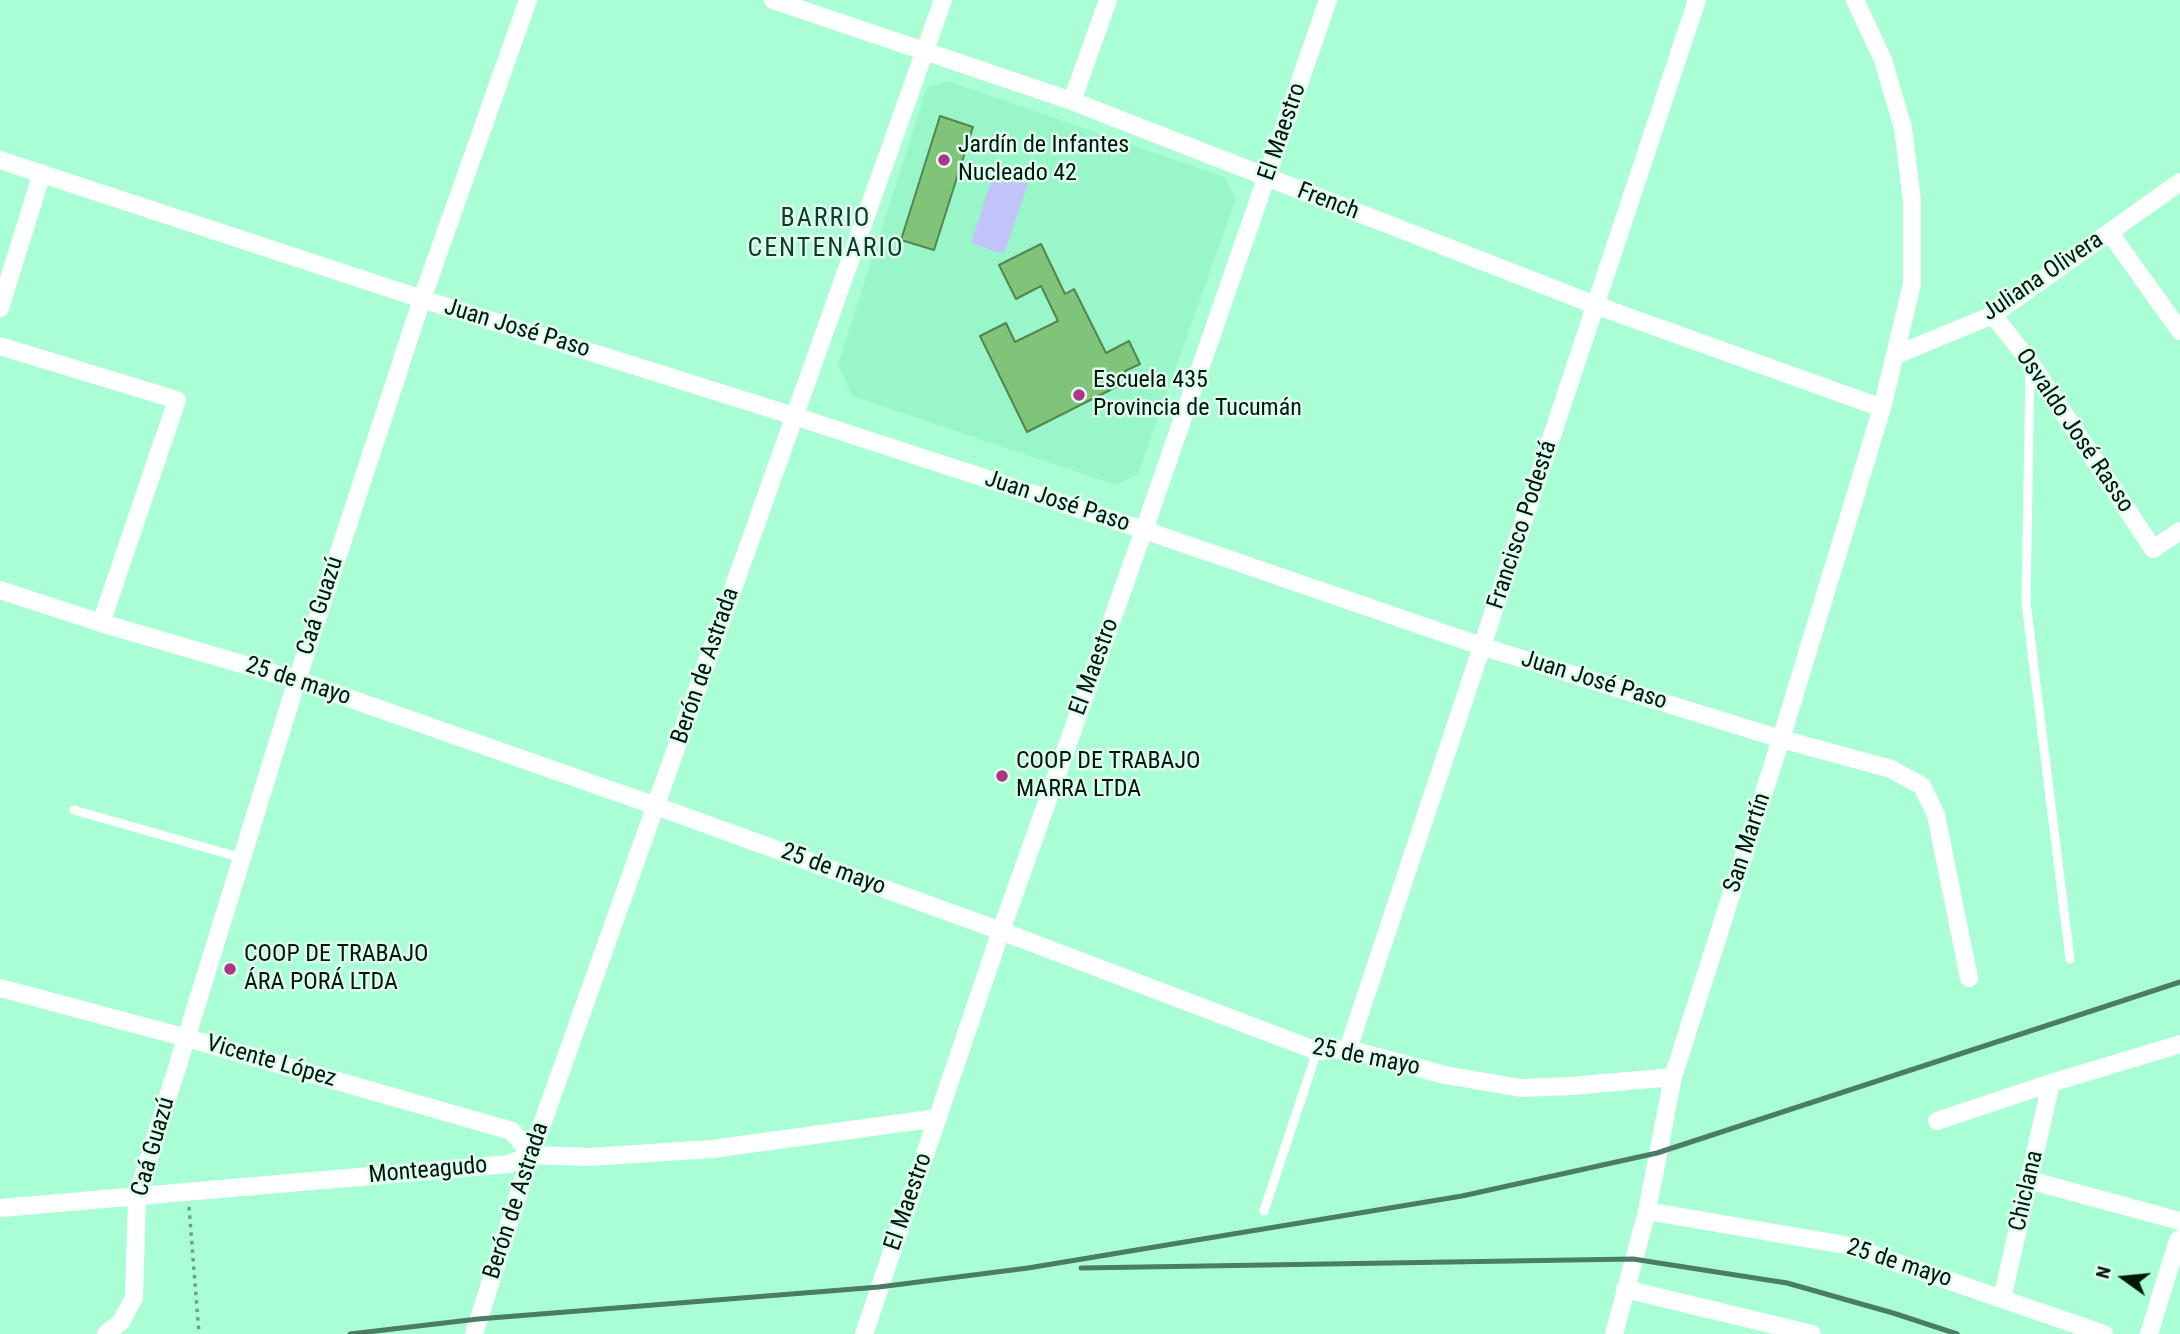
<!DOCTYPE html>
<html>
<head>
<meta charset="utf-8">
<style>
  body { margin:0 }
  #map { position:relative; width:2180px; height:1334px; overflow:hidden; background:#aafed5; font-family:"Roboto Condensed",sans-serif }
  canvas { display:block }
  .north { position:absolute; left:2089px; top:1243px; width:70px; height:70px; -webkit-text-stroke:5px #dffeee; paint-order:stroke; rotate:285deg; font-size:19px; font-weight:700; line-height:28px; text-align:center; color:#00170c }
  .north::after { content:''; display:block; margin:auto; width:24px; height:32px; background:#00170c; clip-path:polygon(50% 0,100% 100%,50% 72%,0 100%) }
</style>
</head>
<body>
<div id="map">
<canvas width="2180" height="1334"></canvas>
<div class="north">N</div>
</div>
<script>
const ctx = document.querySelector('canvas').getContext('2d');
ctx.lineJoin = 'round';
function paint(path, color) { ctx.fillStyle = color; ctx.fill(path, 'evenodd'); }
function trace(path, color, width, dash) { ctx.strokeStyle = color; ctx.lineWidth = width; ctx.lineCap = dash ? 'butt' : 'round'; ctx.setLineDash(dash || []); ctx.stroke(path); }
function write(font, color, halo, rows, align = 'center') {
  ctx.font = font + ' "Roboto Condensed",sans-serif'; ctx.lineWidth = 5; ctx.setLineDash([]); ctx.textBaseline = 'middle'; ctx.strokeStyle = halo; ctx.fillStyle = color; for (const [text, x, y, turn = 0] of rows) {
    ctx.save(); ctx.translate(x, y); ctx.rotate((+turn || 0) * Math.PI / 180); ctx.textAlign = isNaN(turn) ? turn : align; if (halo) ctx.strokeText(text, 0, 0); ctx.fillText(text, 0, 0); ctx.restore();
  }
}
paint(new Path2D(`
  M 948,81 L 1224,177 L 1236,198 L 1138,474 L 1116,485 L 852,396 L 838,364 L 927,88 Z`), '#98f6c9');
paint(new Path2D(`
  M 994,172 L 1028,183 L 1004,254 L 971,243 Z`), '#c1c3f9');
const building = new Path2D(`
  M 940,116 L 973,127 L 934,250 L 901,240 Z
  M 1041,244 L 1065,294 L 1074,289 L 1106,353 L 1129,341 L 1140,364 L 1125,371 L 1130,380 L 1027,432 L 980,336 L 1006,323 L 1015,342 L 1058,321 L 1041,286 L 1016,299 L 999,265 Z`);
paint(building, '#80c47a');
trace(building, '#53864f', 2);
trace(new Path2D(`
  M 189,1207 L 199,1334`), '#68a487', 3.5, [3.5, 5]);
trace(new Path2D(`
  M 2030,369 L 2026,603 L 2070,959
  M 74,810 L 242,858
  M 1264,1211 L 1317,1051`), '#fff', 9);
trace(new Path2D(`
  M 773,0 L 1072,101 L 1595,305 L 1882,408
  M 1072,101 L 1108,0
  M 0,160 L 422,299 L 794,416 L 1144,530 L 1484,647 L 1781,739 L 1891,769 L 1922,786 L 1936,815 L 1969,978
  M 2110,233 L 2180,331
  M 0,308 L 42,173
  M 1993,315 L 2030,362 L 2153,549 L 2180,531
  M 0,346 L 177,400 L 101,623
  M 1896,355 L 1993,315 L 2180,182
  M 0,590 L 101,623 L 297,680 L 656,806 L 1001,931 L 1317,1051 L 1348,1049 L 1445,1075 L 1521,1088 L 1571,1086 L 1673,1077
  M 0,988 L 187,1038 L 512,1131 L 531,1155
  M 1348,1049 L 1697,0
  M 1937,1121 L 2051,1083 L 2180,1044
  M 2029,1180 L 2180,1221
  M 0,1208 L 509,1164 L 531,1155 L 589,1157 L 712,1149 L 938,1118
  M 1647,1211 L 1845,1245 L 2104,1334
  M 1625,1289 L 1812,1334
  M 2002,1299 L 2051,1083
  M 106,1334 L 121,1322 L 134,1298 L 137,1197 L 297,680 L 422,299 L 528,0
  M 474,1334 L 531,1155 L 943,0
  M 864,1334 L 1001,931 L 1144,530 L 1328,0
  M 1614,1334 L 1647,1211 L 1673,1077 L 1781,739 L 1882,408 L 1912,284 L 1912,201 L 1903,128 L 1883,60 L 1855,0
  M 2149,1334 L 2178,1240 L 2180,1239`), '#fff', 18);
trace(new Path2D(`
  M 1081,1268 L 1633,1259 L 1787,1283 L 1893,1313 L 1957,1334
  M 350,1334 L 478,1319 L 879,1287 L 1028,1268 L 1462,1196 L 1657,1153 L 2180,982`), '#4b7c64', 5);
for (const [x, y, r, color] of [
  [944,160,7,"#af3589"],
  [1079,395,7,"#af3589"],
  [1002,776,7,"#af3589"],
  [230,969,7,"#af3589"]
]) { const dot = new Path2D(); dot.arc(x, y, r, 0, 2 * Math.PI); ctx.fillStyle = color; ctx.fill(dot); trace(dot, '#dffeee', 2.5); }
write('24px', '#00170c', '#dffeee', [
  ["El Maestro",1283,132,-71],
  ["French",1328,202,21],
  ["Juliana Olivera",2043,277,-34],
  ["Juan José Paso",517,329,17],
  ["Osvaldo José Rasso",2074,431,56],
  ["Juan José Paso",1057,502,18],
  ["Francisco Podestá",1523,525,-72],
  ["Caá Guazú",321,606,-72],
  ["Berón de Astrada",706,666,-71],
  ["El Maestro",1095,667,-70],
  ["Juan José Paso",1594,681,17],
  ["25 de mayo",298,682,18],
  ["San Martín",1748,843,-72],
  ["25 de mayo",833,870,20],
  ["25 de mayo",1366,1058,11],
  ["Vicente López",271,1062,16],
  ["Caá Guazú",154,1147,-74],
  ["Monteagudo",428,1171,-5],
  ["Chiclana",2027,1191,-77],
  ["Berón de Astrada",517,1201,-72],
  ["El Maestro",909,1202,-71],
  ["25 de mayo",1899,1264,18]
]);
write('24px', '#00170c', '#dffeee', [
  ["Jardín de Infantes",958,146],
  ["Nucleado 42",958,174],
  ["Escuela 435",1093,381],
  ["Provincia de Tucumán",1093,409],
  ["COOP DE TRABAJO",1016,762],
  ["MARRA LTDA",1016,790],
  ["COOP DE TRABAJO",244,955],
  ["ÁRA PORÁ LTDA",244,983]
], 'left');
ctx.letterSpacing = '2px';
write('26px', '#0e3c29', '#dffeee', [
  ["BARRIO",826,219],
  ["CENTENARIO",826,249]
]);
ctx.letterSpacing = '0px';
</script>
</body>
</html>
